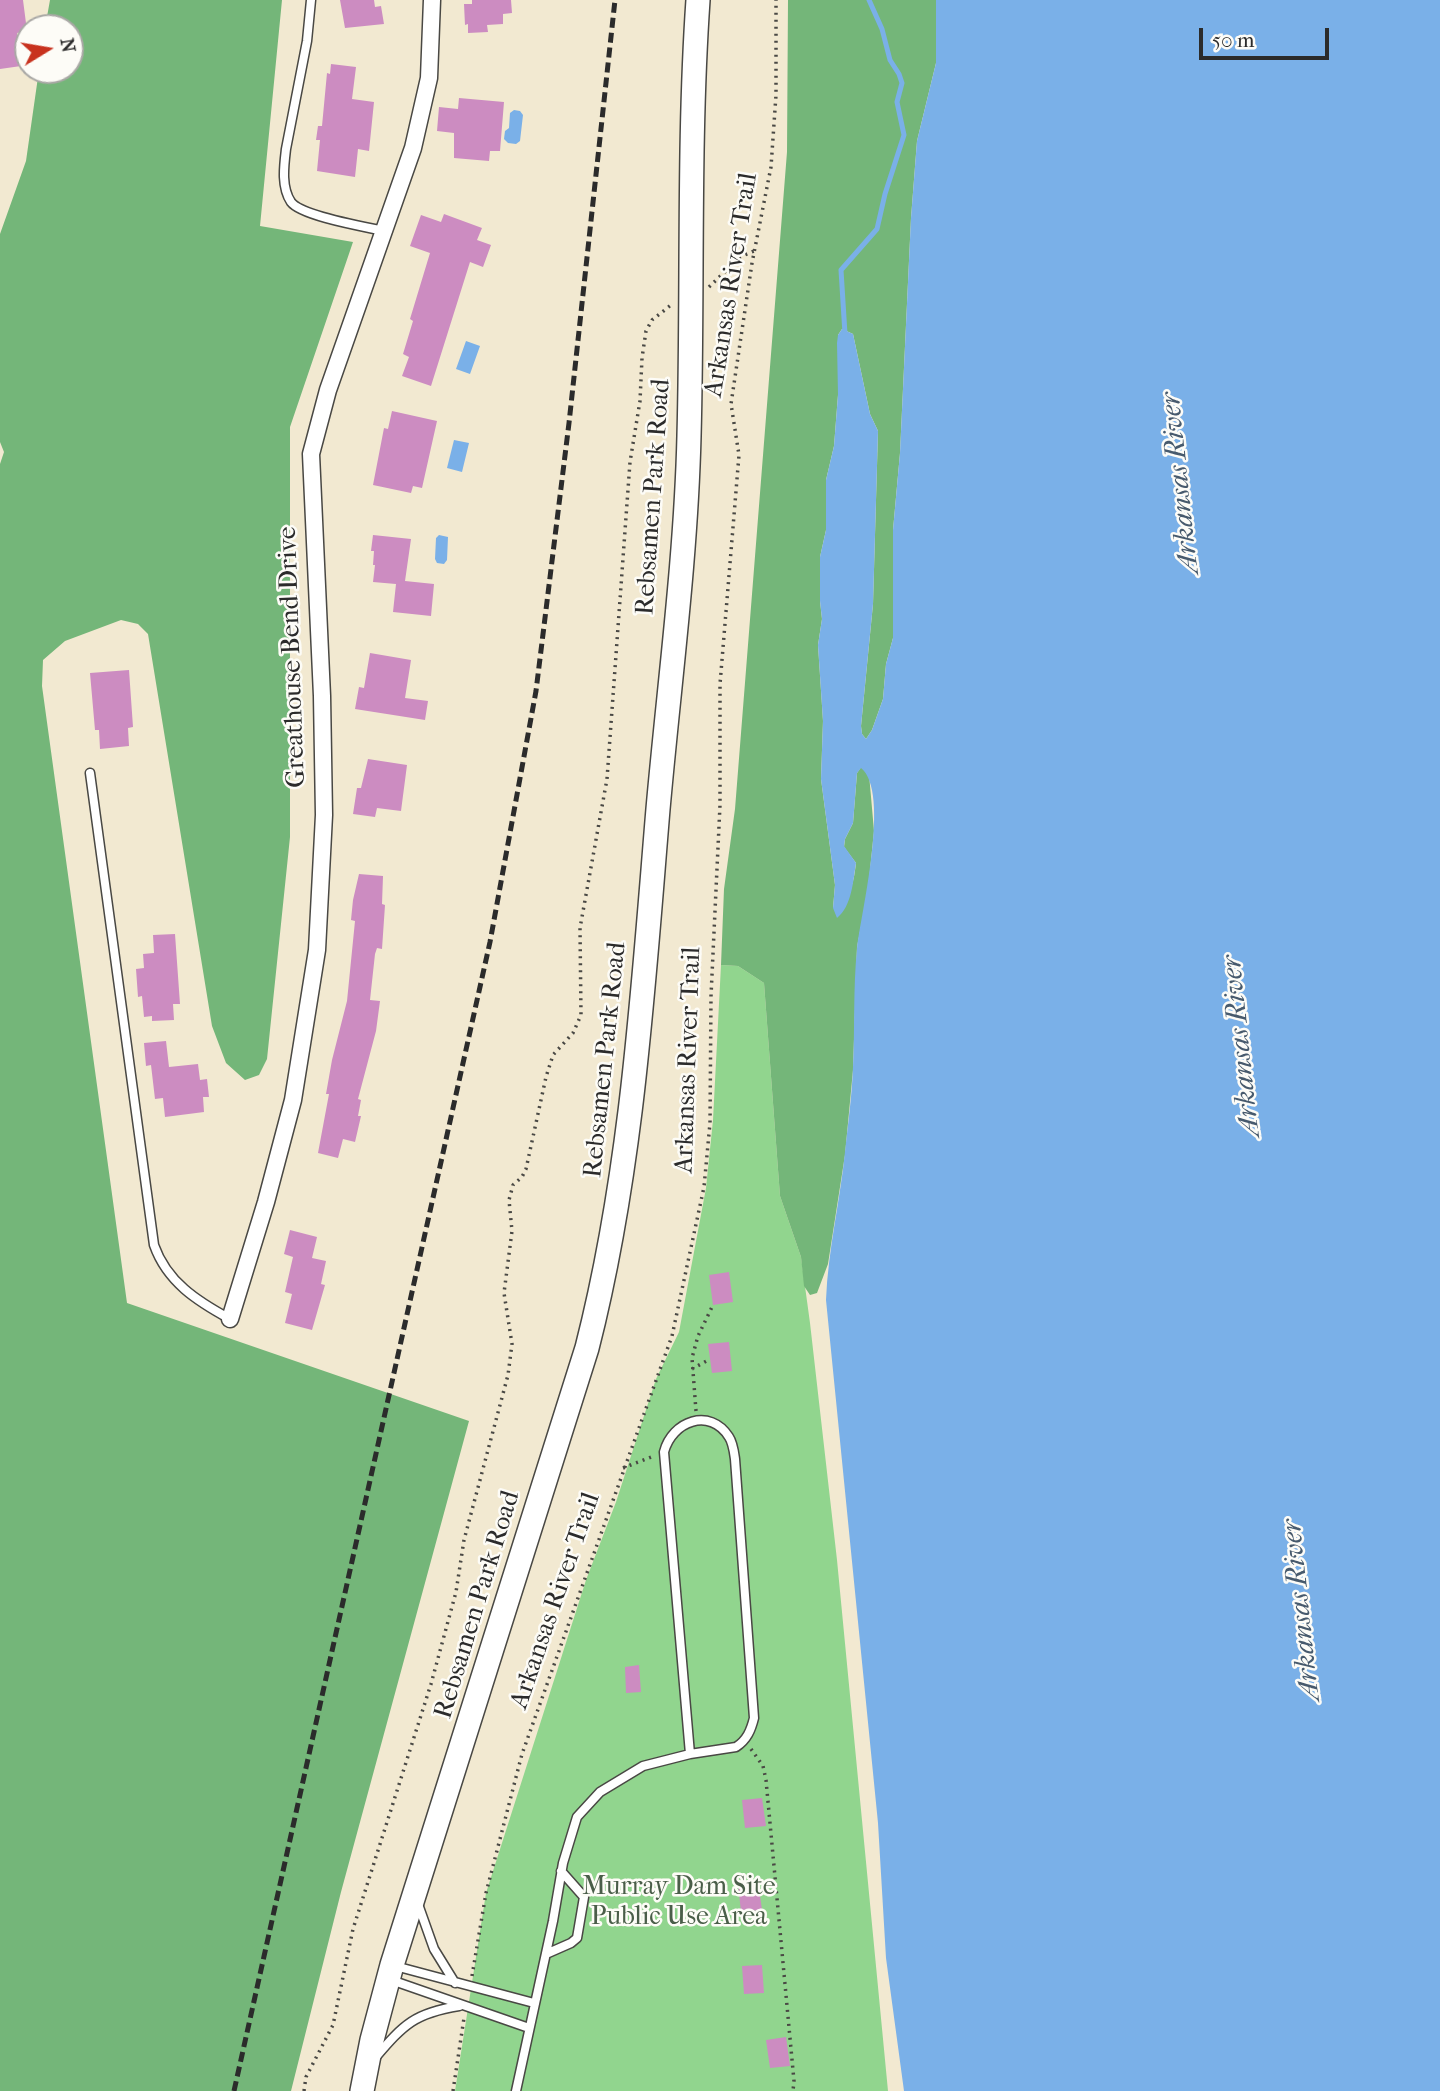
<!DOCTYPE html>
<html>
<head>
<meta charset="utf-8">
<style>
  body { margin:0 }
  #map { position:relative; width:1440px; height:2091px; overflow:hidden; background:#f2e9d1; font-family:"IM FELL French Canon",serif }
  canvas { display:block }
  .north { position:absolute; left:14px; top:14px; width:70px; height:70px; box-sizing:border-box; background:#fdfcf7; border:2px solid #a9a8a5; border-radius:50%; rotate:79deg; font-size:19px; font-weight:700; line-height:28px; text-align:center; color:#2b2b2b }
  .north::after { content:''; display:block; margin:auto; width:24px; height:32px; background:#c8321e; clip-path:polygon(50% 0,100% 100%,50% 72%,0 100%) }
  .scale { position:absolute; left:1199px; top:28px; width:130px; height:32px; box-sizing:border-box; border:4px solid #2b2b2b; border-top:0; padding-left:9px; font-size:21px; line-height:24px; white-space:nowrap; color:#2b2b2b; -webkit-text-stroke:5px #fdfcf7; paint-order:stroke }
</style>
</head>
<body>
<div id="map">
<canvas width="1440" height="2091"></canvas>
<div class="north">N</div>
<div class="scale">50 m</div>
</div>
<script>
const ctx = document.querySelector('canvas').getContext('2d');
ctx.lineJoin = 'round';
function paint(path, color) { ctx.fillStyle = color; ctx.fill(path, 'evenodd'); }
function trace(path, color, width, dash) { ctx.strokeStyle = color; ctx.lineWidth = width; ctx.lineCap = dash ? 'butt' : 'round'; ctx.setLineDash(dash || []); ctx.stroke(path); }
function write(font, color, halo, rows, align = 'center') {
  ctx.font = font + ' "IM FELL French Canon",serif'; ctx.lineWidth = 5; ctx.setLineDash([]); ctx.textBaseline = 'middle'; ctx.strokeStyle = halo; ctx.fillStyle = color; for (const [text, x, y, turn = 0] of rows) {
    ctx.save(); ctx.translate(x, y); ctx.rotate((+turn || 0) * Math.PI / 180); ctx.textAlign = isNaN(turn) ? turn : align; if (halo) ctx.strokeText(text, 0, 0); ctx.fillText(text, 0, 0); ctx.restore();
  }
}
paint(new Path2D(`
  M 721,965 L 738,966 L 764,983 L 780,1196 L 801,1257 L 810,1323 L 837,1560 L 888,2091 L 455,2091 L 486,1893 L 586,1580 L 616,1502 L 656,1379 L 679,1332 L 706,1188 L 713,1120 Z`), '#91d58e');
paint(new Path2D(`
  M 50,0 L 282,0 L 260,226 L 353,242 L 290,427 L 290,837 L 267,1059 L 259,1075 L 245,1080 L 226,1063 L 212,1026 L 148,634 L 138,624 L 121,620 L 65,641 L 43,660 L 42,686 L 127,1303 L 469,1421 L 341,1892 L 291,2091 L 0,2091 L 0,464 L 4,452 L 0,442 L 0,234 L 26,161 L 39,70 L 70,70 L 70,28 L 45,28 Z
  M 788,0 L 936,0 L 936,63 L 917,141 L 911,218 L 900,453 L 893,530 L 893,638 L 886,664 L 883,699 L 872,730 L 866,739 L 862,734 L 861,726 L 873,604 L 878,431 L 870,414 L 853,334 L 842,329 L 838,335 L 838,395 L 834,446 L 826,480 L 826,530 L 820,557 L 820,601 L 822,619 L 818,645 L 823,721 L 821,779 L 835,885 L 833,908 C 852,893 853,886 856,863 L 844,847 L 845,839 L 853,823 L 857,773 L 861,767 L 869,774 L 874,831 L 868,890 L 857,947 L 853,1070 L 845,1155 L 828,1264 L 817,1293 L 810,1295 L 804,1286 L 801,1257 L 780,1196 L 764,983 L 738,966 L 721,965 L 724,889 L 735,809 L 787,152 Z`), '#74b679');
paint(new Path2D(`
  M 936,0 L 1440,0 L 1440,2091 L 904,2091 L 886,1958 L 878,1823 L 826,1300 C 828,1250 840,1201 845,1152 C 848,1124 852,1095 853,1067 C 855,1028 853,988 857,949 C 861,913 891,792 861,768 L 857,773 L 853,823 L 845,839 L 844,846 L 856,863 C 853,881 852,906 837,918 L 833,908 L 835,885 L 821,779 L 823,721 L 818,645 L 822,619 L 820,601 L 820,557 L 826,530 L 826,480 L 834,446 L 838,395 L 837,343 L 838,335 L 842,329 L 853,334 L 870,414 L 878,431 L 873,604 L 861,726 L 862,734 L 866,739 L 872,730 L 883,699 L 886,664 L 893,638 L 893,530 L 900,453 L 911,218 L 917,141 L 936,63 Z
  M 514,110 L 520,111 L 523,115 L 520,141 L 516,144 L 508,143 L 504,139 L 505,131 L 509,128 L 510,113 Z
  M 466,341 L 480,346 L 470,374 L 456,369 Z
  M 454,440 L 469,443 L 462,472 L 447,468 Z
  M 439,535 L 448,537 L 447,560 L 444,564 L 437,563 L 435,559 L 436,538 Z`), '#7ab0e8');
trace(new Path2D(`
  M 845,334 L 841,270 L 877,229 L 885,194 L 904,135 L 897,102 L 902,83 L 899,74 L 890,60 L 882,29 L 869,0`), '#7ab0e8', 5);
paint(new Path2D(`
  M 0,0 L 23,0 L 27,31 L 17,33 L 21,66 L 0,69 Z
  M 340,0 L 374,0 L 375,7 L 381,6 L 384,24 L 345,28 Z
  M 472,0 L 511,0 L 512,13 L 503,14 L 503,24 L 487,25 L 488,32 L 468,33 L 468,24 L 465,25 L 464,4 L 472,4 Z
  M 331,64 L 356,67 L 352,99 L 374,102 L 369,151 L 358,149 L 355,177 L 317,171 L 320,140 L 316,140 L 318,126 L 322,126 L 327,73 L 330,74 Z
  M 459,98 L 504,102 L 500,151 L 490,151 L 489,161 L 454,158 L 454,133 L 437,131 L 439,107 L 458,109 Z
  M 444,214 L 482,228 L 477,240 L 491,245 L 483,267 L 470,262 L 431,386 L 402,376 L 409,357 L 403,354 L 413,321 L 410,319 L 430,253 L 410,246 L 421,215 L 441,222 Z
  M 392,411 L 437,421 L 422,488 L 413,486 L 411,493 L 373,485 L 384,428 L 388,429 Z
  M 373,535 L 411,539 L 405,581 L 434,584 L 431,616 L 393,612 L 396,584 L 373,582 L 375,565 L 373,565 L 374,551 L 371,551 Z
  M 370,653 L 411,660 L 405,698 L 428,701 L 425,720 L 355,709 L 359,687 L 364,688 Z
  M 129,670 L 133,727 L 128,728 L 129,746 L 100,749 L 99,730 L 95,730 L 90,673 Z
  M 368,759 L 407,765 L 401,811 L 377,808 L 375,817 L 353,814 L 357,788 L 361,788 Z
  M 359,874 L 383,876 L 382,904 L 385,905 L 382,949 L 377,948 L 375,954 L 370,1000 L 380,1001 L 376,1031 L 358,1099 L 361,1100 L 358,1116 L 361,1116 L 355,1142 L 343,1139 L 338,1158 L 318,1153 L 329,1094 L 326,1094 L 332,1060 L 347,1001 L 355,921 L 351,920 L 353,900 Z
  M 175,934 L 180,1004 L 173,1004 L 174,1020 L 152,1021 L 152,1016 L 144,1017 L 142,996 L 138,997 L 136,969 L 144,968 L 143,954 L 154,953 L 153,935 Z
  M 166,1041 L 169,1067 L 198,1064 L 200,1080 L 207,1079 L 209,1097 L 203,1097 L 204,1112 L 165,1117 L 163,1098 L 155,1099 L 151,1065 L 146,1066 L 144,1043 Z
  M 290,1230 L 317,1237 L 312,1258 L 326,1261 L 321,1284 L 325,1285 L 312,1330 L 285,1323 L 292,1294 L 285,1292 L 293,1257 L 284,1254 Z
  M 729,1272 L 733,1302 L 713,1305 L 709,1275 Z
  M 729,1342 L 732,1371 L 712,1373 L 708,1344 Z
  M 639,1665 L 641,1692 L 626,1693 L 625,1667 Z
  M 762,1798 L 766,1826 L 745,1828 L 742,1800 Z
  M 758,1881 L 762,1910 L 741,1912 L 738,1884 Z
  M 762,1965 L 764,1993 L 744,1994 L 742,1966 Z
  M 786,2037 L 790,2066 L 770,2068 L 766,2040 Z`), '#cc8cc1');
const lane = new Path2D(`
  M 311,0 L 307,41 L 286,149 C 284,166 281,187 291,202 C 301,216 366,227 384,231
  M 90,773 L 154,1245 C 167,1282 197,1301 230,1319
  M 418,1904 L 434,1949 L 455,1983
  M 546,1954 L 571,1943 L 577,1938 L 584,1897 L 561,1871
  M 395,1966 L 534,2003
  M 391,1980 L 529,2028
  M 375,2058 C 404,2024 415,2013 459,2006
  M 516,2091 L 553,1921 L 563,1863 L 577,1817 L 600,1792 L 643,1766 L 690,1754 L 736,1747 C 747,1740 751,1730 754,1718 L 735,1459 C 734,1452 733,1443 729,1437 C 710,1407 672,1421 664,1452 L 690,1754`);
const street = new Path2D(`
  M 230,1319 L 266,1202 L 293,1100 L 317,950 L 324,815 L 322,696 L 311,454 L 328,390 L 413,148 L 429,78 L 432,0`);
const secondary = new Path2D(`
  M 362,2091 L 372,2040 L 392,1965 L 587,1348 C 632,1172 643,989 658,809 C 669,685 686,560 689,436 C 693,291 688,145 698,0`);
trace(lane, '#494844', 11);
trace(street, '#494844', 19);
trace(secondary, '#494844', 26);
trace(new Path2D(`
  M 709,287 L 740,257 L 754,251
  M 692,1369 L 710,1359
  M 696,1411 L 692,1358 L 698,1336 L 713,1305
  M 623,1468 L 654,1456
  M 751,1749 L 763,1766 L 766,1780 L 794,2081 L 793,2091
  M 472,1976 L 486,1893 L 522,1754 L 672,1336 L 704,1187 L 710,1123 L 711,996 L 720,805 L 720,684 L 739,455 L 731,404 L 752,263 L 771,167 L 776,95 L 776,0
  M 304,2091 L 306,2077 L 333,2025 L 353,1929 L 431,1684 L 456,1592 L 464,1540 L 508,1375 L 512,1344 L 504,1293 L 512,1231 L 509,1200 L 513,1185 L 522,1177 L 526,1169 L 546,1077 L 553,1055 L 573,1033 L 581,1015 L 580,928 L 607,779 L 630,462 L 640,401 L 642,358 L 646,331 L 652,320 L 671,305
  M 453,2091 L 464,2018`), '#494844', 3.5, [2, 5]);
trace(lane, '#fff', 8);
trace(street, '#fff', 16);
trace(secondary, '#fff', 23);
trace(new Path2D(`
  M 234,2091 L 490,942 L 536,691 L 569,423 L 615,0`), '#2b2b2b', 5, [10, 5]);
write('26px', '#2b2b2b', '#fdfcf7', [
  ["Arkansas River Trail",732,285,-81],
  ["Rebsamen Park Road",654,497,-86],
  ["Greathouse Bend Drive",293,657,-92],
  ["Rebsamen Park Road",606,1060,-84],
  ["Arkansas River Trail",689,1060,-88],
  ["Arkansas River Trail",556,1601,-71],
  ["Rebsamen Park Road",478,1605,-73]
]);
write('26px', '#4a5e49', '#fdfcf7', [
  ["Murray Dam Site",679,1888],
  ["Public Use Area",679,1918]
]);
write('italic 28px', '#475a6d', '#fdfcf7', [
  ["Arkansas River",1181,483,-96],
  ["Arkansas River",1242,1046,-96],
  ["Arkansas River",1302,1610,-96]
]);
</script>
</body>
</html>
